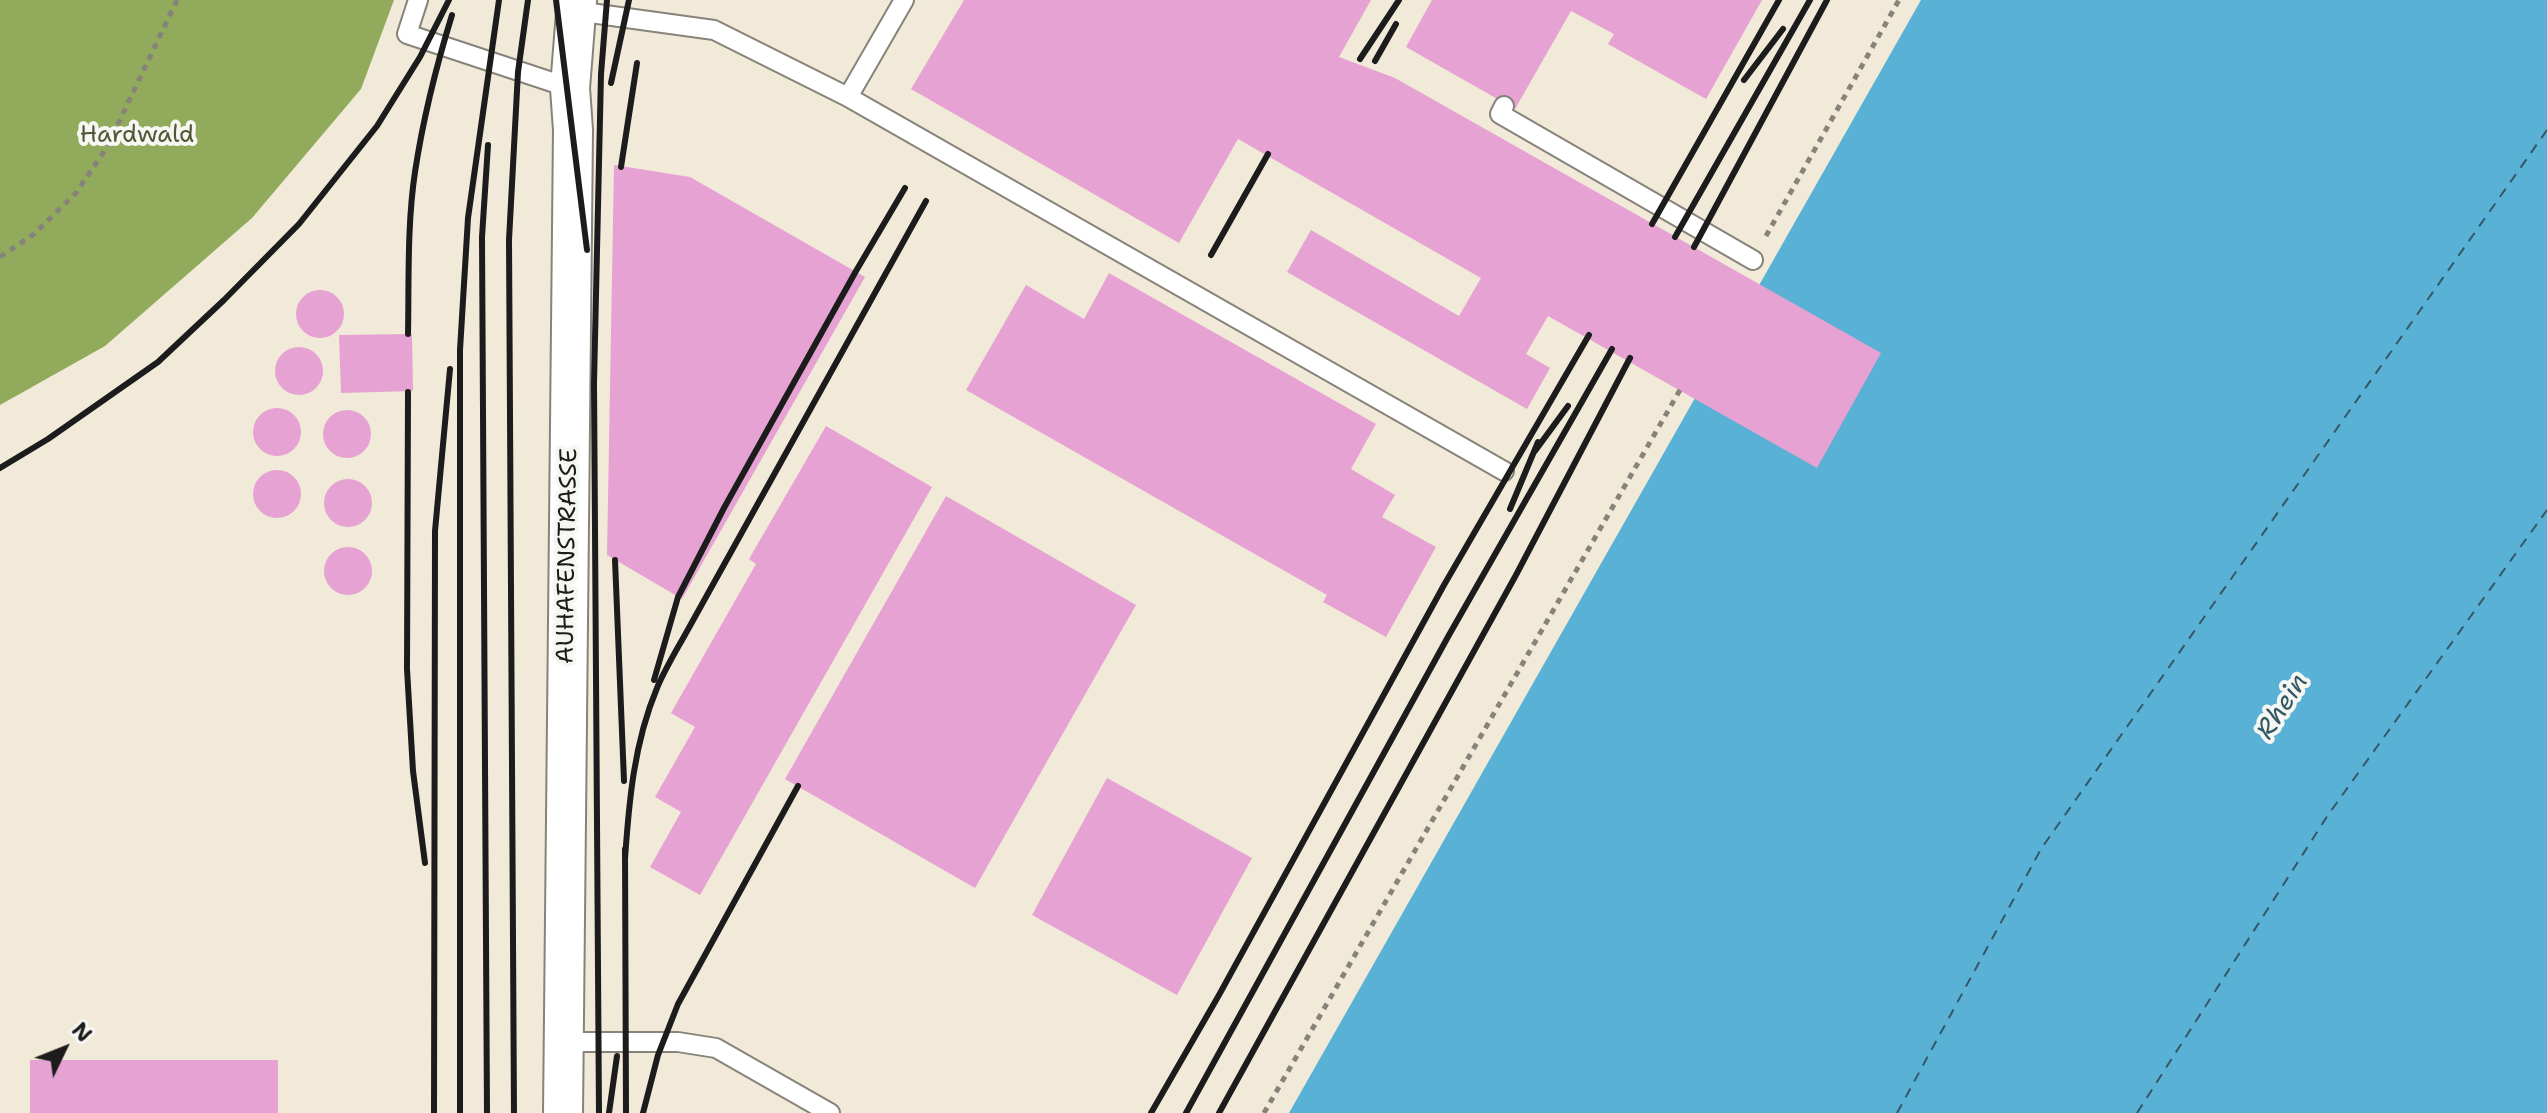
<!DOCTYPE html>
<html>
<head>
<meta charset="utf-8">
<style>
  body { margin:0 }
  #map { position:relative; width:2547px; height:1113px; overflow:hidden; background:#f2ead8; font-family:"Shantell Sans",sans-serif }
  canvas { display:block }
  .north { position:absolute; left:24px; top:1009px; width:80px; height:80px; -webkit-text-stroke:6px #f6f6f2; paint-order:stroke; rotate:47deg; font-size:22px; font-weight:700; line-height:32px; text-align:center; color:#1c1c1c }
  .north::after { content:''; display:block; margin:auto; width:28px; height:36px; background:#1c1c1c; clip-path:polygon(50% 0,100% 100%,50% 72%,0 100%) }
</style>
</head>
<body>
<div id="map">
<canvas width="2547" height="1113"></canvas>
<div class="north">N</div>
</div>
<script>
const ctx = document.querySelector('canvas').getContext('2d');
ctx.lineJoin = 'round';
function paint(path, color) { ctx.fillStyle = color; ctx.fill(path, 'evenodd'); }
function trace(path, color, width, dash) { ctx.strokeStyle = color; ctx.lineWidth = width; ctx.lineCap = dash ? 'butt' : 'round'; ctx.setLineDash(dash || []); ctx.stroke(path); }
function write(font, color, halo, rows, align = 'center') {
  ctx.font = font + ' "Shantell Sans",sans-serif'; ctx.lineWidth = 8; ctx.setLineDash([]); ctx.textBaseline = 'middle'; ctx.strokeStyle = halo; ctx.fillStyle = color; for (const [text, x, y, turn = 0] of rows) {
    ctx.save(); ctx.translate(x, y); ctx.rotate((+turn || 0) * Math.PI / 180); ctx.textAlign = isNaN(turn) ? turn : align; if (halo) ctx.strokeText(text, 0, 0); ctx.fillText(text, 0, 0); ctx.restore();
  }
}
paint(new Path2D(`
  M 0,0 L 394,0 L 361,89 L 252,218 L 105,346 L 0,405 Z`), '#91aa5c');
paint(new Path2D(`
  M 1921,0 L 2547,0 L 2547,1113 L 1289,1113 Z`), '#59b1d6');
trace(new Path2D(`
  M 1897,1113 L 2041,849 L 2547,130
  M 2137,1113 L 2328,815 L 2547,510`), '#345866', 2, [10, 8]);
paint(new Path2D(`
  M 964,0 L 1371,0 L 1339,57 L 1395,78 L 1881,353 L 1817,468 L 1548,316 L 1526,354 L 1550,368 L 1527,409 L 1287,272 L 1311,230 L 1459,316 L 1481,278 L 1238,139 L 1179,243 L 911,89 Z
  M 1432,0 L 1762,0 L 1706,99 L 1608,44 L 1614,34 L 1571,11 L 1515,109 L 1406,47 Z
  M 614,165 L 690,177 L 865,277 L 682,599 L 607,555 Z
  M 1109,273 L 1376,424 L 1351,469 L 1395,495 L 1382,517 L 1436,547 L 1386,637 L 1323,602 L 1327,595 L 966,390 L 1026,285 L 1084,319 Z
  M296 314a24 24 0 1 1 48 0a24 24 0 1 1-48 0Z
  M 412,334 L 413,391 L 341,393 L 339,335 Z
  M275 371a24 24 0 1 1 48 0a24 24 0 1 1-48 0Z
  M253 432a24 24 0 1 1 48 0a24 24 0 1 1-48 0Z
  M323 434a24 24 0 1 1 48 0a24 24 0 1 1-48 0Z
  M 826,426 L 932,487 L 700,895 L 650,867 L 681,812 L 655,797 L 695,727 L 671,713 L 756,564 L 749,559 Z
  M253 494a24 24 0 1 1 48 0a24 24 0 1 1-48 0Z
  M324 503a24 24 0 1 1 48 0a24 24 0 1 1-48 0Z
  M 946,496 L 1136,605 L 975,888 L 785,779 Z
  M324 571a24 24 0 1 1 48 0a24 24 0 1 1-48 0Z
  M 1107,778 L 1252,858 L 1177,995 L 1032,915 Z
  M 30,1060 L 278,1060 L 278,1113 L 30,1113 Z`), '#e5a2d2');
const lane = new Path2D(`
  M 418,0 L 407,34 L 570,88
  M 904,0 L 848,97 L 1504,471
  M 576,11 L 714,30 L 848,97
  M 1504,106 L 1500,114 L 1753,260
  M 562,1042 L 678,1042 L 716,1048 L 830,1113`);
const street = new Path2D(`
  M 563,1113 L 573,130 L 570,88 L 577,0`);
trace(lane, '#87837a', 22);
trace(street, '#87837a', 42);
trace(new Path2D(`
  M 1766,236 L 1899,0
  M 0,257 L 34,234 L 76,193 L 107,147 L 177,0
  M 1264,1113 L 1680,390`), '#87837a', 5, [6, 6]);
trace(lane, '#fff', 18);
trace(street, '#fff', 38);
trace(new Path2D(`
  M 556,0 L 587,250
  M 1360,59 L 1399,0
  M 1375,61 L 1396,24
  M 1744,80 L 1783,29
  M 611,83 L 629,0
  M 621,167 L 637,63
  M 1652,224 L 1779,0
  M 1675,237 L 1810,0
  M 1694,247 L 1827,0
  M 1211,255 L 1268,154
  M 408,334 C 409,281 407,225 415,172 C 423,119 436,67 452,15
  M 408,392 L 407,669 L 413,771 L 425,863
  M 1535,451 L 1568,406
  M 0,468 L 48,439 L 158,362 L 224,300 L 299,224 L 377,126 L 420,57 L 449,0
  M 1510,509 L 1538,442
  M 615,560 L 624,781
  M 654,680 L 678,597 L 724,508 L 856,271 L 905,188
  M 625,849 L 626,1113
  M 625,859 C 629,801 634,743 657,688 C 665,669 676,651 686,633 L 926,201
  M 434,1113 L 435,531 L 450,369
  M 460,1113 L 460,350 L 468,218 L 499,0
  M 487,1113 L 482,237 L 488,145
  M 514,1113 L 509,240 L 518,72 L 528,0
  M 599,1113 L 594,383 L 601,74 L 607,0
  M 609,1113 L 617,1056
  M 643,1113 L 658,1055 L 678,1004 L 798,786
  M 1151,1113 L 1219,995 L 1444,585 L 1589,335
  M 1186,1113 L 1449,635 L 1612,349
  M 1219,1113 L 1516,575 L 1630,358`), '#1c1c1c', 6);
write('24px', '#525736', '#f6f6f2', [
  ["Hardwald",137,136]
]);
write('24px', '#1c1c1c', '#f6f6f2', [
  ["AUHAFENSTRASSE",568,556,-89]
]);
write('italic 26px', '#345866', '#f6f6f2', [
  ["Rhein",2283,707,-57]
]);
</script>
</body>
</html>
